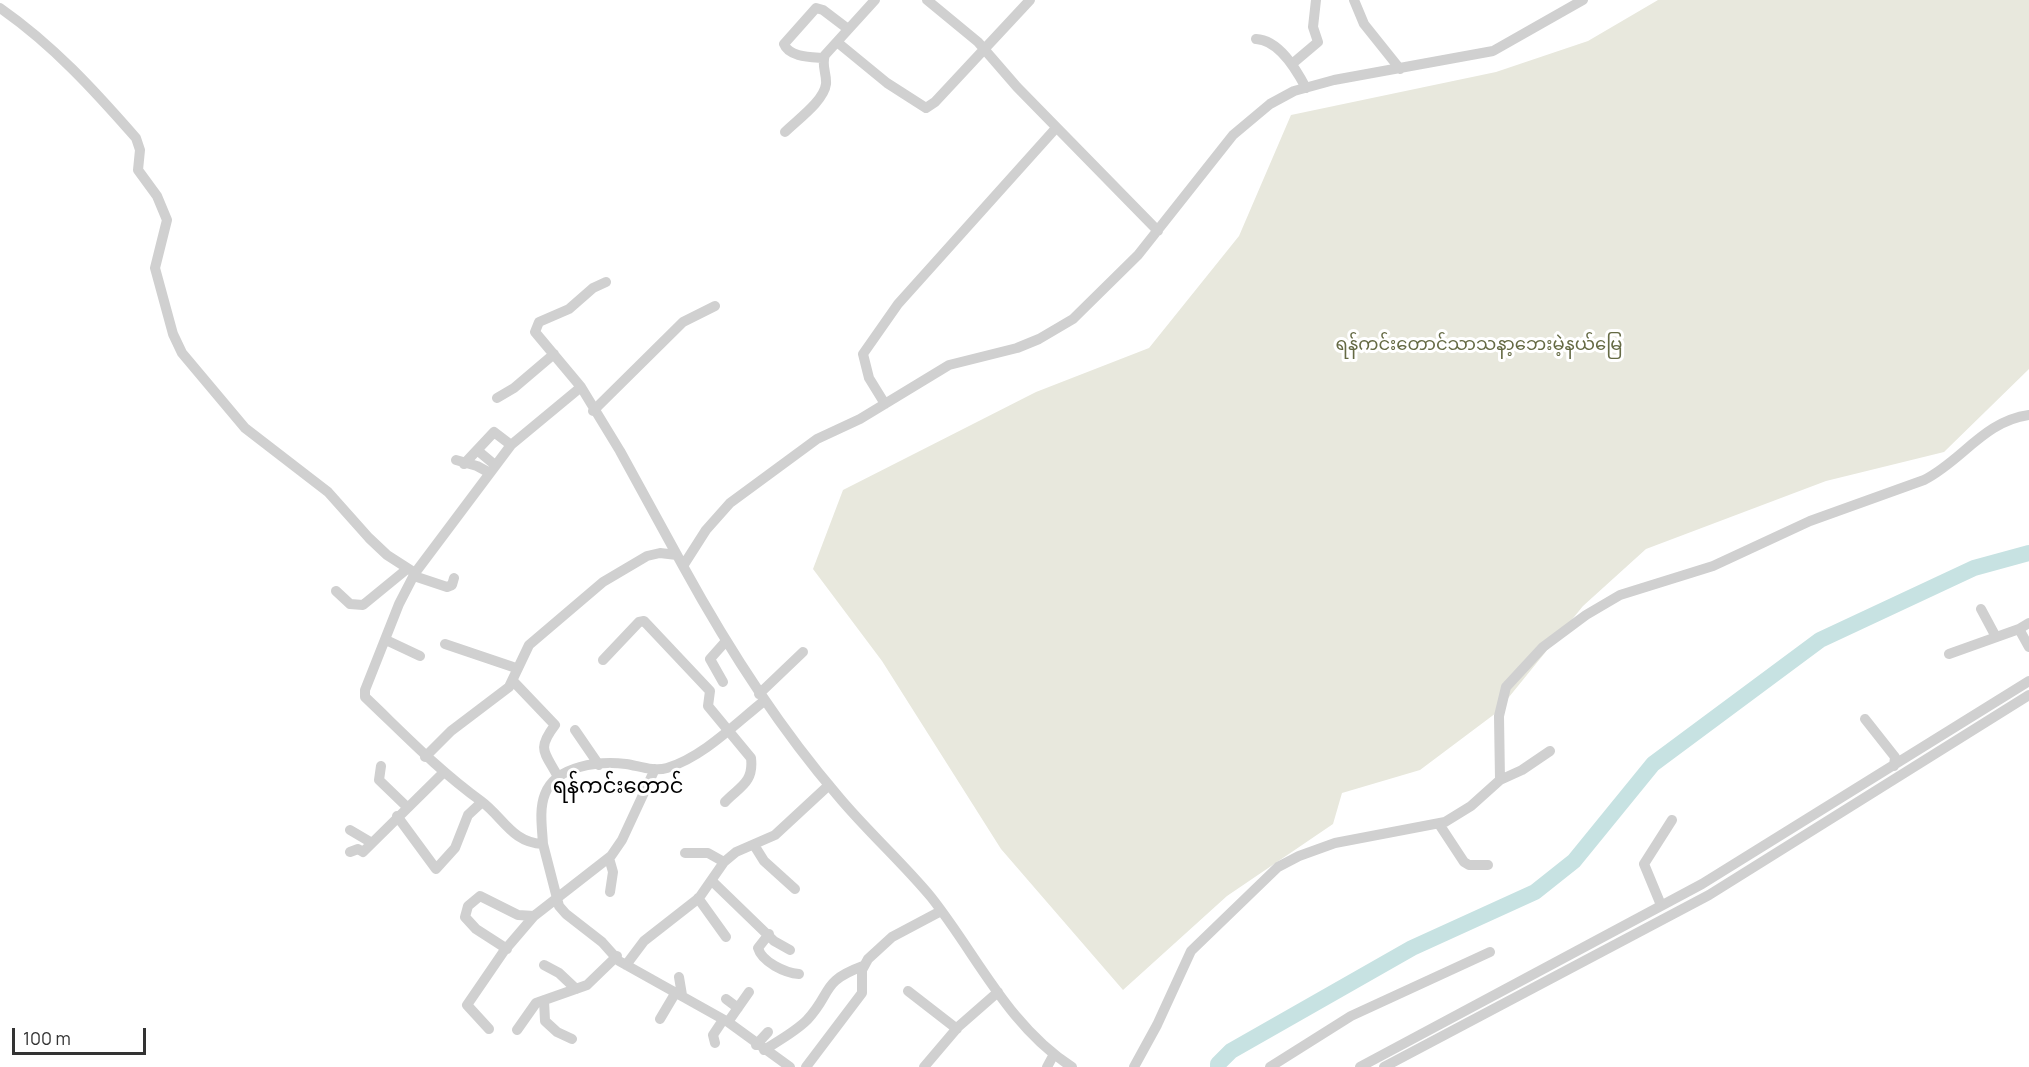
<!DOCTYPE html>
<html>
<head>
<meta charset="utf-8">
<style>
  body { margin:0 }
  #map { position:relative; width:2029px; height:1067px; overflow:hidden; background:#fff; font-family:Manrope,sans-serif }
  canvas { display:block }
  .scale { position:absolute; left:12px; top:1028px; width:134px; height:27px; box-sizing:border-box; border:3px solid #333; border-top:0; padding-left:8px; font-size:18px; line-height:21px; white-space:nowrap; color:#333; -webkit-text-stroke:4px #fff; paint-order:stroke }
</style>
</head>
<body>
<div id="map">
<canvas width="2029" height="1067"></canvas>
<div class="scale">100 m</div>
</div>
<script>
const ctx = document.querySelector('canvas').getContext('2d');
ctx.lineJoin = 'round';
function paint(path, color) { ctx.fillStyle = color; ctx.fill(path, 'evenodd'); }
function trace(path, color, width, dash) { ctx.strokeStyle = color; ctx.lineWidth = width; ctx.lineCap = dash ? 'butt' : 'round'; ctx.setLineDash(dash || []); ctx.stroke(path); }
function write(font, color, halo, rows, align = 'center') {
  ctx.font = font + ' Manrope,"Noto Sans Myanmar",sans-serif'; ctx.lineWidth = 6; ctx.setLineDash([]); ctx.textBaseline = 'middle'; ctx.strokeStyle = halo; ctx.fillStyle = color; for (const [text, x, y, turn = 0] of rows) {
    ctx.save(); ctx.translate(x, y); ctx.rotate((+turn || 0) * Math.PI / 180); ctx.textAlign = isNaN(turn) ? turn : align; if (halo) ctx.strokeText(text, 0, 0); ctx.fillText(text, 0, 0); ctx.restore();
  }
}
paint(new Path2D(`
  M 1658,0 L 2029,0 L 2029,369 L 1944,452 L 1826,481 L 1646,549 L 1583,606 L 1496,713 L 1420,770 L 1342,793 L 1333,824 L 1227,896 L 1123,990 L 1001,849 L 882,661 L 813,569 L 843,490 L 1036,392 L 1149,348 L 1239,236 L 1291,115 L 1496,72 L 1588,41 Z`), '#e8e8dd');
trace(new Path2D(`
  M 1218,1067 L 1218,1064 L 1231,1051 L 1412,948 L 1535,892 L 1574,861 L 1653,764 L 1820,640 L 1974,568 L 2029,553`), '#c7e2e2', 16);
trace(new Path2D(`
  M 927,0 L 978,42 L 1017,87 L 1158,231
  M 1354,0 L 1364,24 L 1400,69
  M 0,8 C 53,45 94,90 136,138 L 140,150 L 138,170 L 157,196 L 167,220 L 155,268 L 173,334 L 182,353 L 245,428 L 328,492 L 369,538 L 387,555 L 415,573 L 511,445 L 581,387
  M 1256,39 C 1279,40 1296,69 1306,88
  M 837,42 L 887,83 L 926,108 L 935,102 L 1030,0
  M 823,58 C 810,57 789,57 784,44 L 816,8 L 823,10 L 848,29
  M 1292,64 L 1318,42 L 1313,27 L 1316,0
  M 785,132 C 797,120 824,101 826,84 C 827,74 821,65 825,55 L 875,0
  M 606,282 L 593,288 L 569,309 L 539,322 L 535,332 L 581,387 L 620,451 L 683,566
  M 497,398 L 514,388 L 554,354
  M 885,404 L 869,378 L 863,354 L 898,304 L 1056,128
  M 593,411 L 683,322 L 715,306
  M 477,450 L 495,465
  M 456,460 L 477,466 L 490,473
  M 464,464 L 494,432 L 511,445
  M 415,573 L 399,604 L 365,690 L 365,697 C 403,733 438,770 481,801 C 503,817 512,843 543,844 C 542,827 539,809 545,794 C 556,765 600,761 626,764 C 639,766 654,772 667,768 C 703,757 735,724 764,701
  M 414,576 L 447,587 L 452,585 L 454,578
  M 336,591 L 350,604 L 363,605 L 407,569
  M 1981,609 L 1996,637
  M 2029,623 L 2019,629 L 2029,647
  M 386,640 L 420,656
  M 445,644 L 516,668
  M 1949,654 L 2019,629
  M 603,660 L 639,622 L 644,621 L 710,691 L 708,706 L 751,758 C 754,783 739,787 725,802
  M 513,681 L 555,725 C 536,750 545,752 558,777
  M 723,682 L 710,659 L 726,641
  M 759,694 L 803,652
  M 1865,719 L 1895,757 L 1894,766
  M 575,730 L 599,765
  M 425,757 L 451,731 L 509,687 L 529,645 L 603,582 L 647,556 L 660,553 L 677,555
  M 381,766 L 379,780 L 407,807
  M 1500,780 L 1522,770 L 1550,751
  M 397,816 L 436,869 L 455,848 L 468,815 L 482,802
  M 1439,824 L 1464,862 L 1469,865 L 1488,865
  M 350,830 L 372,843
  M 543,844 L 559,906 L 566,914 L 602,942 L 619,961 L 728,1022 L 790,1067
  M 754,845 L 764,861 L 795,889
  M 350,852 L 358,849 L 363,852 L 443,773
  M 685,853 L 708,853 L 724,862
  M 609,858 L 613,872 L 610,892
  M 712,881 L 774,941 L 790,950
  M 698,898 L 726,937
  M 1661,905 L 1644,864 L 1672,820
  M 769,934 L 758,948 C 762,962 785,973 799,974
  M 507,949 L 476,929 L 465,917 L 468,906 L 480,896 L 518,915 L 534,916 L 611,856 L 622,840 L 655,769
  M 544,965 L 559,973 L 576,989
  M 626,965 L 644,941 L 699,898 L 724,862 L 736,852 L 775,835 L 829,785
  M 679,977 L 682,995
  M 908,991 L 957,1029
  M 726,999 L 738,1008
  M 544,1000 L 545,1021 L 557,1032 L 572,1039
  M 660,1019 L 676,992
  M 728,1022 L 749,992
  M 489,1029 L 467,1005 L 504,951 L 534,916
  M 517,1030 L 536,1003 L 587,985 L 617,956
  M 715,1043 L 713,1035 L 723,1020
  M 756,1045 L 768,1032
  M 764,1050 C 778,1041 795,1032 807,1020 C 833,992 820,982 863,966
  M 806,1067 L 862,993 L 862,970 L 868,959 L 892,937 L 941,911
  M 924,1067 L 958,1027 L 998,992
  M 1047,1067 L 1054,1054
  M 1072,1067 C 1008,1026 977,955 931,897 C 902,862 867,831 838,796 C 777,725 728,648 683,566 L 706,530 L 730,503 L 817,439 L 860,419 L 949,365 L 1017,348 L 1039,339 L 1073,319 L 1138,255 L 1233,135 L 1270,104 L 1294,91 L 1334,80 L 1493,51 L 1583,0
  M 1134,1067 L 1157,1025 L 1191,951 L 1278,867 L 1299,856 L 1335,843 L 1445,822 L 1471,806 L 1500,780 L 1499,716 L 1506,687 L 1543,647 L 1586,615 L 1620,595 L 1713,566 L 1810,521 L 1924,480 C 1962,461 1984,421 2029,415
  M 1270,1067 L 1351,1016 L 1490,952
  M 1360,1067 L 1702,884 L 2029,681
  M 1384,1067 L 1709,895 L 2029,695`), '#d0d0d0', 10);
write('18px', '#656a44', '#fff', [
  ["ရန်ကင်းတောင်သာသနာ့ဘေးမဲ့နယ်မြေ",1479,345]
]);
write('21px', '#000', '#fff', [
  ["ရန်ကင်းတောင်",618,787]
]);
</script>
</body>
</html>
